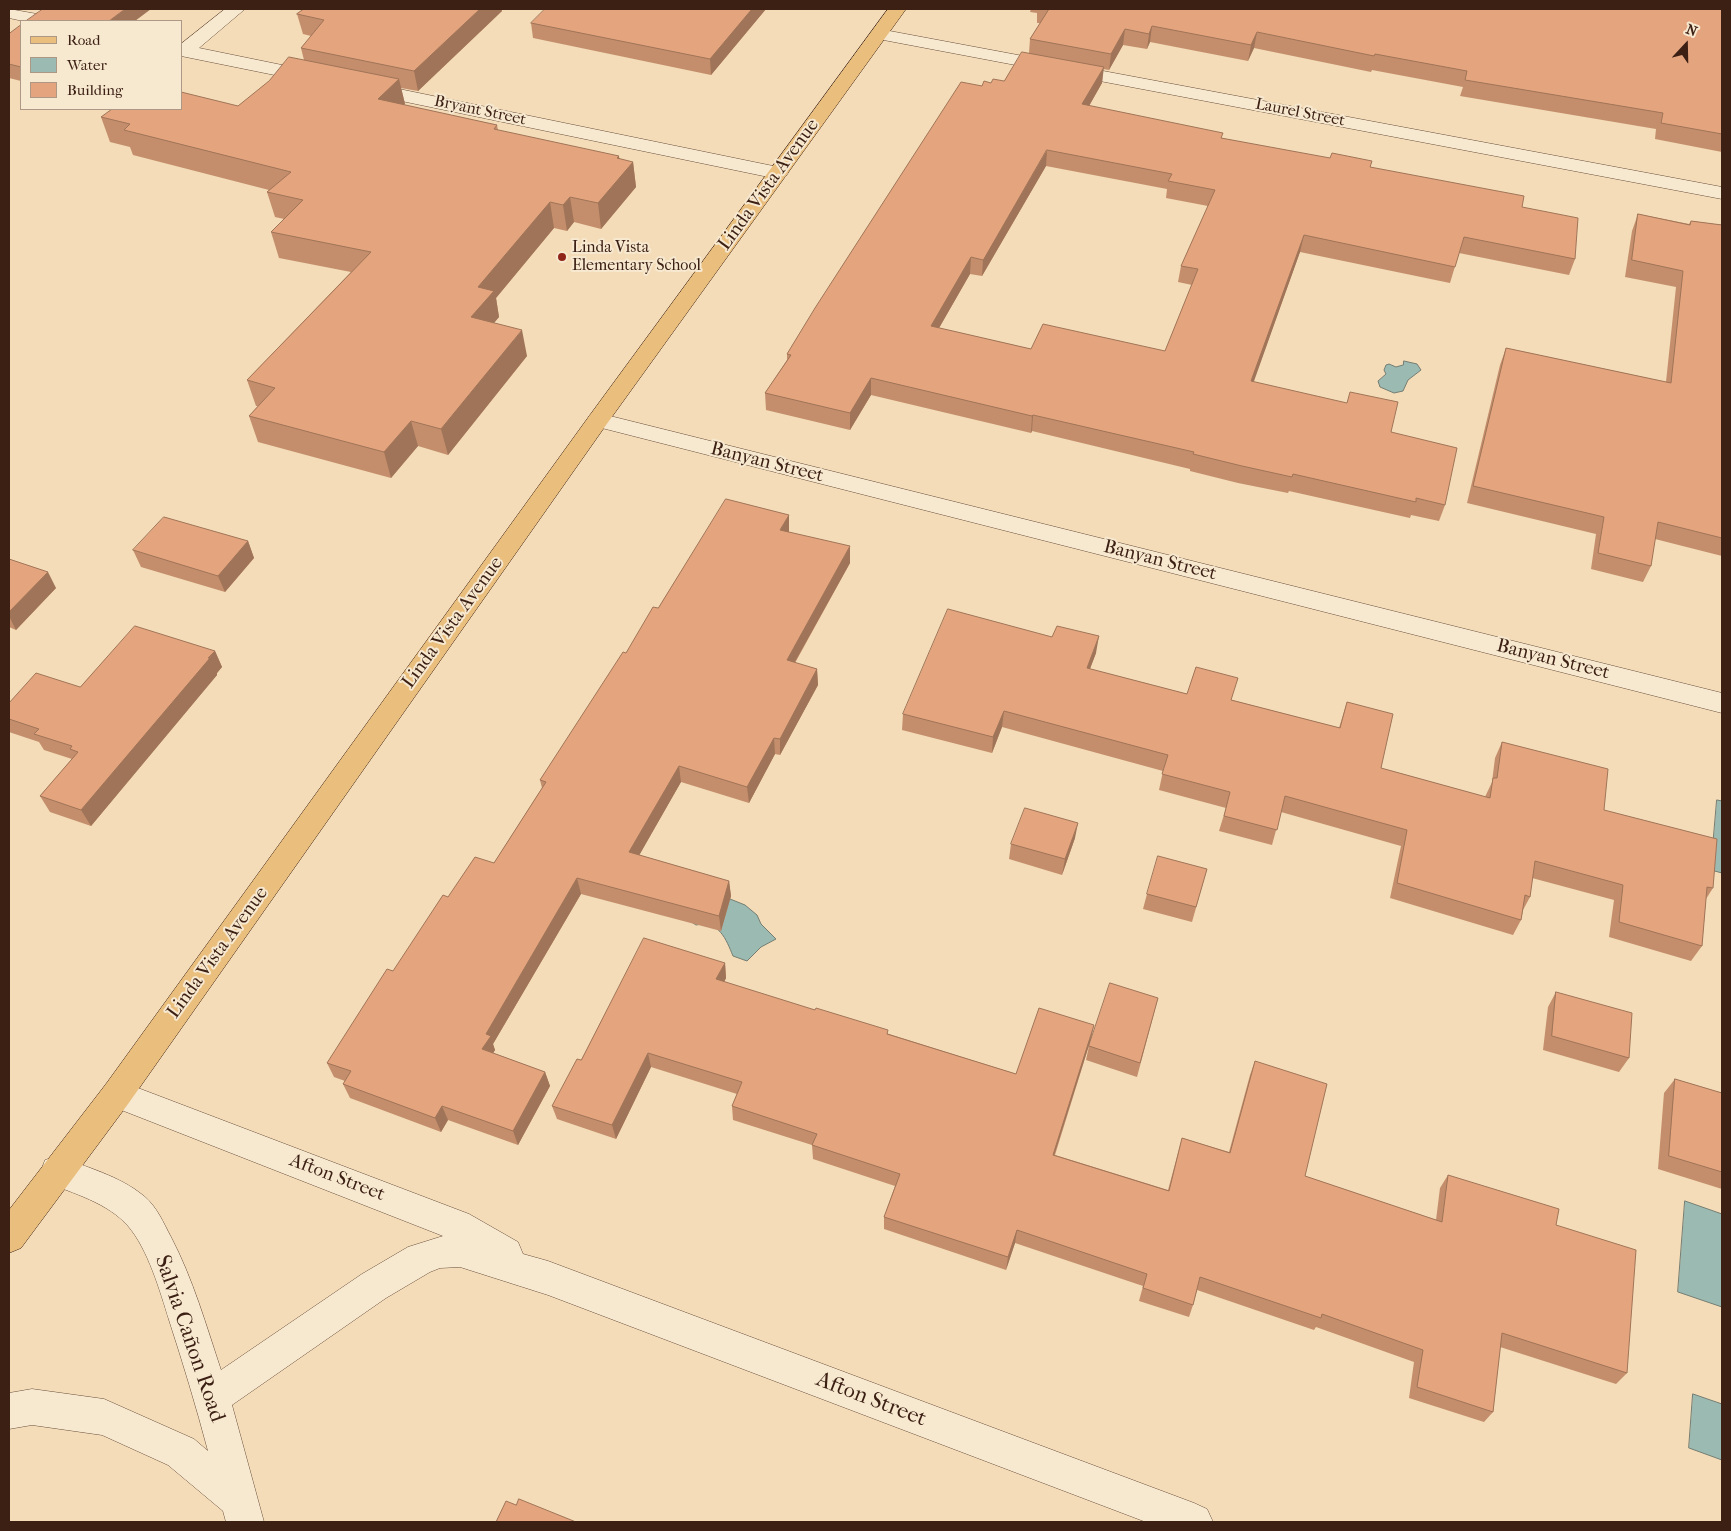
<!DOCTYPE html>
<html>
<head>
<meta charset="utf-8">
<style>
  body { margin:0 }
  #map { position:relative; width:1731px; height:1531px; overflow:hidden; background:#f3dcb7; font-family:"IM FELL French Canon",serif }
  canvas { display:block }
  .frame { position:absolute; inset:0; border:10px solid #3c2014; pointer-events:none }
  .legend { position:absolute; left:20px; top:20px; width:162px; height:90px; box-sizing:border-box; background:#f7e8d0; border:1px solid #ac9885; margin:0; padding:6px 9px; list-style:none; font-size:15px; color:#3c2014 }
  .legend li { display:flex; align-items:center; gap:10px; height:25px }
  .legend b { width:25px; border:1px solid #ac9885 }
  .north { position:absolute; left:1661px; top:20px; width:50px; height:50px; -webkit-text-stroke:4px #f7e8d0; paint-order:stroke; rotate:21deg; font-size:14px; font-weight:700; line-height:20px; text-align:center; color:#3c2014 }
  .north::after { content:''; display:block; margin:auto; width:18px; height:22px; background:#3c2014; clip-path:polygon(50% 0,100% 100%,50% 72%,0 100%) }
</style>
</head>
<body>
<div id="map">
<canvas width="1731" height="1531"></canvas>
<div class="frame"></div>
<ul class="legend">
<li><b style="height:6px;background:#eabe7c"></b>Road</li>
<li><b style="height:14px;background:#9bbbb2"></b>Water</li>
<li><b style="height:14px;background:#e4a57e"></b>Building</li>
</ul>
<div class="north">N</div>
</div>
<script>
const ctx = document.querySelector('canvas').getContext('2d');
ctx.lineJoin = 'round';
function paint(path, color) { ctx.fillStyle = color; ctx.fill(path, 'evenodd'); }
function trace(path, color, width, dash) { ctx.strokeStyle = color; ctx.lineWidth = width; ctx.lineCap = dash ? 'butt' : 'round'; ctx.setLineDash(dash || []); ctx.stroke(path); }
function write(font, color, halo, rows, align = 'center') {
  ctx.font = font + ' "IM FELL French Canon",serif'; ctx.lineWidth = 4; ctx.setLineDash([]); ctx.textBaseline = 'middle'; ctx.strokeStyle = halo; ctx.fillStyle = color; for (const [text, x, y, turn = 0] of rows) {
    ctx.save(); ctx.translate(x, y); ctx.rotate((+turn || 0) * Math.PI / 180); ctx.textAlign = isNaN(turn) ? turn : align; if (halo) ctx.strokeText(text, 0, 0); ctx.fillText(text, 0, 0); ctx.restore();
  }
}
const water = new Path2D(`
  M 1404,361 L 1417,364 L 1421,370 L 1408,380 L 1403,391 L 1394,393 L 1380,387 L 1378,381 L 1386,374 L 1384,370 L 1386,365 L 1389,364 L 1396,367 L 1403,365 Z
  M 1717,800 L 1722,801 L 1722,873 L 1711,870 Z
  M 715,893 L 745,905 L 757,915 L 761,924 L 776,939 L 761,947 L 747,961 L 733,956 C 726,939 719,920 696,925 L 687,919 Z
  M 1685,1201 L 1722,1214 L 1722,1307 L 1678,1292 Z
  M 1693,1394 L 1722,1404 L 1722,1460 L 1689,1448 Z`);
paint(water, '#9bbbb2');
trace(water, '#757d73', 1);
const minor = new Path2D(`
  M 9,9 L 54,17 L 57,21 L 23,21 L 9,18 Z
  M 225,9 L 245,9 L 199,48 L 321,73 L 323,77 L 321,81 L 314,83 L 181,56 L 181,44 Z
  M 879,29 L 1722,187 L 1722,199 L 873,38 L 870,34 L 873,30 Z
  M 365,82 L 778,167 L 785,169 L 788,173 L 785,177 L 778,179 L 358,92 L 356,88 L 358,84 Z
  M 598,413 L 1722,693 L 1722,713 L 590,425 L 587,420 L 590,415 Z
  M 117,1080 L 469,1214 L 518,1242 L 523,1254 L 548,1261 L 1194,1503 L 1207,1509 L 1213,1522 L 1146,1522 L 548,1295 L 460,1267 L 440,1268 L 430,1272 L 386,1298 L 232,1405 L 264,1522 L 226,1522 L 223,1511 L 168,1465 L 102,1435 L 32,1425 L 9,1429 L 9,1393 L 32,1389 L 104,1399 L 194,1439 L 208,1451 C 196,1406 183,1363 169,1320 C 160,1291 148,1249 128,1226 C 108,1203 73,1193 45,1182 L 41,1171 L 45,1160 L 57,1156 C 86,1167 120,1176 144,1196 C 157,1207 163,1222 171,1237 C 193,1279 206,1325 221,1370 L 362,1274 L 408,1247 L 443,1236 L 106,1104 L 101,1094 L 106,1084 Z`);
const major = new Path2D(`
  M 888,9 L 906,9 L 606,425 L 128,1104 L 21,1248 L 9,1253 L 9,1210 L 106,1084 L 590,415 Z`);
trace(minor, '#6a4f3d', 1);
trace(major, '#3c2014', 1);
paint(minor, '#f7e8d0');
paint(major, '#eabe7c');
paint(new Path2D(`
  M 304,9 L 501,9 L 502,11 L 418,91 L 401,88 L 405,104 L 404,105 L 497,125 L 498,130 L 633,162 L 636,187 L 601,229 L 574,222 L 567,231 L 554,228 L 496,298 L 499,317 L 494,323 L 527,356 L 448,455 L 418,446 L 391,478 L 258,442 L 249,416 L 258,406 L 256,406 L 247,380 L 351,272 L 279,258 L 271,232 L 284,219 L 275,217 L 267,192 L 269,190 L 133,155 L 130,147 L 110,142 L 101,117 L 238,106 L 304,60 L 301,48 L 311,36 L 303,34 L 297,14 Z
  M 766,9 L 711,75 L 533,38 L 531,23 Z
  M 1031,9 L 1722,9 L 1722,152 L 1655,139 L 1656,129 L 1460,96 L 1463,87 L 1372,70 L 1371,72 L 1254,48 L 1248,61 L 1150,42 L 1147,49 L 1123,45 L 1109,70 L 1103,69 L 1102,83 L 1089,106 L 1222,138 L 1370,167 L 1522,207 L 1575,259 L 1569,275 L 1459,253 L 1450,283 L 1300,252 L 1253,382 L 1391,432 L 1445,505 L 1439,521 L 1411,515 L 1410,518 L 1289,491 L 1288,493 L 1238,483 L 1190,471 L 1190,469 L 1032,431 L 1031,433 L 871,395 L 850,430 L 766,410 L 765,393 L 787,360 L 787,354 L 982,86 L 991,83 L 1004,81 L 1029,53 L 1030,39 L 1040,23 L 1037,23 L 1037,13 L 1030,12 ZM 1046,166 L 1167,189 L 1166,198 L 1208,206 L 1181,266 L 1178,282 L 1192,285 L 1165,351 L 1031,349 L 939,328 L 970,274 L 982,276 Z
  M 21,25 L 21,81 L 9,78 L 9,34 Z
  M 1638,214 L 1689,224 L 1691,221 L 1722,225 L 1722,556 L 1655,539 L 1651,566 L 1643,582 L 1591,569 L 1596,534 L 1467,503 L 1500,365 L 1506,348 L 1666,382 L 1676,287 L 1625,277 L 1632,231 Z
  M 789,532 L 850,563 L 795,663 L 817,669 L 818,685 L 780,755 L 775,754 L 749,803 L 681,782 L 639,855 L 729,881 L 731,896 L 721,931 L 581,894 L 493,1044 L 495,1050 L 493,1053 L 545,1072 L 550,1086 L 518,1145 L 448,1120 L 441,1132 L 350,1098 L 343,1084 L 345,1081 L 334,1077 L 327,1063 L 448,897 L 494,863 L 542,788 L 540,780 L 626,653 L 658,608 Z
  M 248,541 L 254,558 L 225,592 L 141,567 L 133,550 Z
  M 9,559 L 56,588 L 16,630 L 9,627 Z
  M 215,651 L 222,667 L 217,673 L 217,675 L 91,826 L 50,812 L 40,796 L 72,759 L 44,750 L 39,742 L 9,732 L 9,703 L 80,687 Z
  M 1096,653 L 1090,669 L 1187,694 L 1232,700 L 1339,728 L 1347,702 L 1381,768 L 1485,797 L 1492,782 L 1495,758 L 1502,742 L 1604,810 L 1713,888 L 1706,899 L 1702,946 L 1691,961 L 1609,937 L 1614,900 L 1532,878 L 1530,897 L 1523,910 L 1521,920 L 1513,935 L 1390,898 L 1401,846 L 1281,812 L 1272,845 L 1219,831 L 1226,808 L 1159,790 L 1163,771 L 1002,727 L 992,753 L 902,730 L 903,714 Z
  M 1075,838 L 1062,875 L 1009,859 L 1011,844 Z
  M 1207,869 L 1192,922 L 1143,909 L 1147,894 Z
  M 725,963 L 726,978 L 724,982 L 1016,1074 L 1091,1039 L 1055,1155 L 1168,1190 L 1182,1138 L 1229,1152 L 1250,1075 L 1255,1061 L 1305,1176 L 1436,1220 L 1440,1188 L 1448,1175 L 1556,1225 L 1627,1373 L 1616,1384 L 1500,1347 L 1493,1412 L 1484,1422 L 1409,1398 L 1414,1362 L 1316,1327 L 1314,1330 L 1197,1290 L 1193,1305 L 1189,1317 L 1139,1301 L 1143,1286 L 1015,1243 L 1006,1270 L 884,1229 L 884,1217 L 895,1186 L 813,1159 L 812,1145 L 733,1120 L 732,1106 L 737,1094 L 651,1067 L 616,1139 L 557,1119 L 552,1106 L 581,1060 Z
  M 1556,992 L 1629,1058 L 1619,1072 L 1543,1050 L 1548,1007 Z
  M 1158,998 L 1137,1077 L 1086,1060 L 1089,1046 Z
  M 1675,1079 L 1722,1093 L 1722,1189 L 1658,1169 L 1664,1093 Z`), '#c48e6c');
paint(new Path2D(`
  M 125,9 L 151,9 L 135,21 L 109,21 Z
  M 480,9 L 501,9 L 502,11 L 418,91 L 414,71 Z
  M 752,9 L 766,9 L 711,75 L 710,59 Z
  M 1152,26 L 1150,42 L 1147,49 L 1149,34 Z
  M 1125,29 L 1123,45 L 1109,70 L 1111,54 Z
  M 1257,32 L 1254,48 L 1248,61 L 1251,45 Z
  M 1104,67 L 1102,83 L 1081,120 L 1082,104 Z
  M 399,79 L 405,104 L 384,124 L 378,99 Z
  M 1047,150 L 1046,166 L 982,276 L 983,260 Z
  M 619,156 L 621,175 L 633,162 L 636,187 L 601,229 L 598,203 L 617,158 Z
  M 570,197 L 574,222 L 567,231 L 563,205 Z
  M 550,202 L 554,228 L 496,298 L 499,317 L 477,343 L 471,317 L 478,287 Z
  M 1304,235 L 1300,252 L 1248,398 L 1251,381 Z
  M 971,257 L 970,274 L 931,342 L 931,326 Z
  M 522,330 L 527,356 L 448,455 L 441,429 Z
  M 871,378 L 871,395 L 850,430 L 850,413 Z
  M 1033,415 L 1032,431 L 1031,433 L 1032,416 Z
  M 411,421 L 418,446 L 391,478 L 384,452 Z
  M 789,515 L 789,532 L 781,546 L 780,530 Z
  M 248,541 L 254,558 L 225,592 L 218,576 Z
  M 850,546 L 850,563 L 787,676 L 787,660 Z
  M 48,572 L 56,588 L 16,630 L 9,616 L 9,612 Z
  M 1099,636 L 1096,653 L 1084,684 L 1087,668 Z
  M 215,651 L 222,667 L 217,673 L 217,675 L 91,826 L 81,810 Z
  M 817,669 L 818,685 L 780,755 L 780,739 Z
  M 1004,711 L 1002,727 L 992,753 L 993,737 Z
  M 774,738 L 775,754 L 749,803 L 747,787 Z
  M 679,766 L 681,782 L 632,868 L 629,852 Z
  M 1078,823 L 1075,838 L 1062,875 L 1065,859 Z
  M 577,878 L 581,894 L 493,1044 L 495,1050 L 487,1064 L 482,1049 L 486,1034 Z
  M 729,881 L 731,896 L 721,931 L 719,916 Z
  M 725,963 L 726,978 L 718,994 L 716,979 Z
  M 1094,1025 L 1091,1039 L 1050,1168 L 1053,1155 Z
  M 648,1053 L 651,1067 L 616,1139 L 612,1125 Z
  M 545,1072 L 550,1086 L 518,1145 L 513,1131 Z
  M 442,1106 L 448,1120 L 441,1132 L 435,1118 Z
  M 1017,1230 L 1015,1243 L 1006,1270 L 1008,1257 Z`), '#a07458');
const building = new Path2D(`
  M 43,9 L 125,9 L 109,21 L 26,21 Z
  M 304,9 L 480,9 L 414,71 L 301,48 L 324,20 L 297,14 Z
  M 545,9 L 752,9 L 710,59 L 531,23 Z
  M 1048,9 L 1722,9 L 1722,134 L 1661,123 L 1663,113 L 1465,80 L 1467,71 L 1375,54 L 1374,56 L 1257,32 L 1251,45 L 1152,26 L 1149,34 L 1125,29 L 1111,54 L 1030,39 L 1049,9 Z
  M 21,25 L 21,67 L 9,64 L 9,34 Z
  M 1022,52 L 1104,67 L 1082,104 L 1223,133 L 1221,138 L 1330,158 L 1332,153 L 1372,161 L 1370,167 L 1524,196 L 1522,207 L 1578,218 L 1575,259 L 1464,237 L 1455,267 L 1304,235 L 1251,381 L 1347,403 L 1350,392 L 1398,402 L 1391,432 L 1457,448 L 1445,505 L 1416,498 L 1416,502 L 1293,474 L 1292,477 L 1242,466 L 1193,454 L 1194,452 L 1033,415 L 1032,416 L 871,378 L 850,413 L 765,393 L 791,355 L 787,354 L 815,308 L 961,82 L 982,86 L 984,81 L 991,83 L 993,79 L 1004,81 ZM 1047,150 L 1172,174 L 1168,181 L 1215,190 L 1181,266 L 1198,269 L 1165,351 L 1043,324 L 1031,349 L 931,326 L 971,257 L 983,260 Z
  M 289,57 L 399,79 L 378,99 L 497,125 L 494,129 L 619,156 L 617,158 L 633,162 L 598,203 L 570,197 L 563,205 L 550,202 L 478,287 L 494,291 L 471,317 L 522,330 L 441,429 L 411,421 L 384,452 L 249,416 L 275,388 L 247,380 L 371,252 L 271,232 L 303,200 L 267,192 L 291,172 L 124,130 L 130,124 L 101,117 L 112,109 L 181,109 L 181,92 L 238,106 L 269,81 Z
  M 1638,214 L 1690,225 L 1691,221 L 1722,225 L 1722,538 L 1658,522 L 1651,566 L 1598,553 L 1604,517 L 1473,486 L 1506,348 L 1671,383 L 1683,271 L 1632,260 Z
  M 726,499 L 789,515 L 780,530 L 850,546 L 787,660 L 817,669 L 780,739 L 774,738 L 747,787 L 679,766 L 629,852 L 729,881 L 719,916 L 577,878 L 486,1034 L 491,1036 L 482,1049 L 545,1072 L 513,1131 L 442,1106 L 435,1118 L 343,1084 L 351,1071 L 327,1063 L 387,969 L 393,971 L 443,895 L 448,897 L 475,857 L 494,863 L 546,782 L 540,780 L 623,652 L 626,653 L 653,607 L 658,608 Z
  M 164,517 L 248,541 L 218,576 L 133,550 Z
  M 9,559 L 48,572 L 9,612 Z
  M 948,609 L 1052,637 L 1057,626 L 1099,636 L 1087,668 L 1187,694 L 1196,667 L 1238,678 L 1231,700 L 1340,728 L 1347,702 L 1393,714 L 1381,768 L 1490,798 L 1493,778 L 1497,778 L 1502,742 L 1608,769 L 1604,810 L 1717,839 L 1713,888 L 1707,887 L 1702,946 L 1619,922 L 1623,885 L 1535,861 L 1530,897 L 1525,895 L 1521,920 L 1397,883 L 1407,830 L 1285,796 L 1277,830 L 1224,816 L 1230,792 L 1162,774 L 1168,755 L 1004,711 L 993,737 L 903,714 Z
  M 135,626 L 215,651 L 208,658 L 210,658 L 81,810 L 40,796 L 78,752 L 70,749 L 72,746 L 34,734 L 39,729 L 9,719 L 9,703 L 36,673 L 80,687 Z
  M 1025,808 L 1078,823 L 1065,859 L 1011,844 Z
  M 1158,856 L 1207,869 L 1196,907 L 1147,894 Z
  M 644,938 L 725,963 L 716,979 L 815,1010 L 816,1008 L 888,1030 L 887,1034 L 1016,1074 L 1039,1008 L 1094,1025 L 1053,1155 L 1169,1191 L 1182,1138 L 1230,1153 L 1255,1061 L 1327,1084 L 1305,1176 L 1442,1222 L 1448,1175 L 1559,1209 L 1556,1225 L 1636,1250 L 1627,1373 L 1502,1333 L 1493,1412 L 1417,1387 L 1423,1350 L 1322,1314 L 1321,1318 L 1200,1277 L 1193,1305 L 1143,1288 L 1147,1274 L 1017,1230 L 1008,1257 L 884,1217 L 900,1174 L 812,1145 L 817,1134 L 732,1106 L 742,1082 L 648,1053 L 612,1125 L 552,1106 L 577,1059 L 581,1060 Z
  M 1110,983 L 1158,998 L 1140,1063 L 1089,1046 Z
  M 1556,992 L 1632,1013 L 1629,1058 L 1552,1036 Z
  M 1675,1079 L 1722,1093 L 1722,1172 L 1669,1156 Z
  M 519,1499 L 576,1522 L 496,1522 L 506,1501 L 516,1505 Z`);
paint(building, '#e4a57e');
trace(building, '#a07458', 1);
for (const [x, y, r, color] of [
  [562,257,5,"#8f2418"]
]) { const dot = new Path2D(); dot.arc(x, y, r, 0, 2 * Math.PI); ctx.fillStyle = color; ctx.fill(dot); trace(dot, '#f7e8d0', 2); }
write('16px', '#3c2014', '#f7e8d0', [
  ["Bryant Street",480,111,12],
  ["Laurel Street",1300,113,11]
]);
write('16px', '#3c2014', '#f7e8d0', [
  ["Linda Vista",572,248],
  ["Elementary School",572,266]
], 'left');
write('19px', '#3c2014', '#f7e8d0', [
  ["Linda Vista Avenue",769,185,-54],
  ["Banyan Street",767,463,14],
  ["Banyan Street",1160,561,14],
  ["Linda Vista Avenue",453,623,-54],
  ["Banyan Street",1553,660,14],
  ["Linda Vista Avenue",218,953,-54],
  ["Afton Street",337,1178,21]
]);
write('22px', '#3c2014', '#f7e8d0', [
  ["Salvia Cañon Road",189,1339,71],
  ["Afton Street",871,1400,21]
]);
</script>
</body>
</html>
